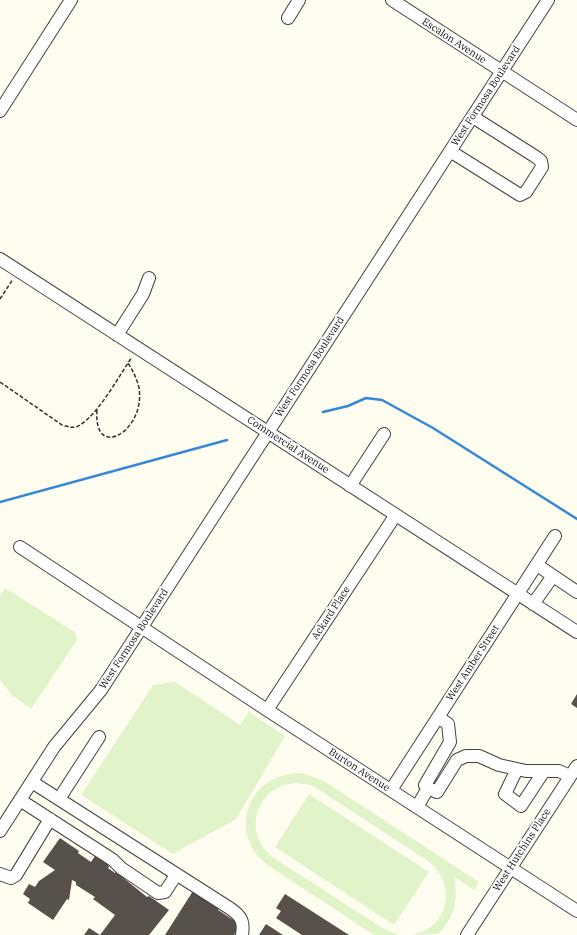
<!DOCTYPE html>
<html>
<head>
<meta charset="utf-8">
<style>
  body { margin:0 }
  canvas { display:block; background:#fffdf0 }
</style>
</head>
<body>
<canvas width="577" height="935"></canvas>
<script>
const ctx = document.querySelector('canvas').getContext('2d');
ctx.lineJoin = 'round';
function paint(path, color) { ctx.fillStyle = color; ctx.fill(path, 'evenodd'); }
function trace(path, color, width, dash) { ctx.strokeStyle = color; ctx.lineWidth = width; ctx.lineCap = dash ? 'butt' : 'round'; ctx.setLineDash(dash || []); ctx.stroke(path); }
function write(font, color, halo, rows, align = 'center') {
  ctx.font = font + ' "IBM Plex Serif",serif'; ctx.lineWidth = 4; ctx.setLineDash([]); ctx.textBaseline = 'middle'; ctx.strokeStyle = halo; ctx.fillStyle = color; for (const [text, x, y, turn = 0] of rows) {
    ctx.save(); ctx.translate(x, y); ctx.rotate((+turn || 0) * Math.PI / 180); ctx.textAlign = isNaN(turn) ? turn : align; if (halo) ctx.strokeText(text, 0, 0); ctx.fillText(text, 0, 0); ctx.restore();
  }
}
paint(new Path2D(`
  M 5,588 L 75,632 L 77,640 L 31,709 L 12,695 L 0,680 L 0,597 Z
  M 175,682 L 240,725 L 249,712 L 285,736 L 236,819 L 173,854 L 81,795 L 153,685 Z
  M 302,773 L 324,781 L 479,882 L 474,890 L 454,877 C 459,900 454,918 438,934 L 411,935 C 450,929 457,883 428,861 L 313,786 C 266,770 234,827 274,858 L 384,929 L 399,935 L 374,935 L 269,866 C 225,833 248,772 302,773 Z
  M 309,794 L 429,872 L 394,925 L 275,847 Z`), '#e1f3c9');
trace(new Path2D(`
  M 323,412 L 348,406 L 366,398 L 382,400 L 433,428 L 577,519
  M 0,502 L 227,440`), '#3488d5', 2.5);
paint(new Path2D(`
  M 577,694 L 577,708 L 571,704 Z
  M 60,838 L 79,851 L 78,853 L 91,862 L 95,856 L 99,857 L 105,861 L 109,867 L 108,868 L 115,873 L 116,872 L 147,897 L 149,896 L 169,910 L 149,935 L 84,935 L 89,928 L 100,935 L 115,915 L 93,899 L 95,897 L 76,885 L 76,882 L 72,880 L 69,900 L 67,899 L 53,920 L 28,903 L 30,899 L 23,894 L 29,884 L 35,887 L 39,881 L 55,870 L 43,862 Z
  M 193,891 L 219,908 L 218,910 L 241,925 L 234,935 L 165,935 Z
  M 285,894 L 349,935 L 302,935 L 276,918 L 281,911 L 276,908 Z
  M 266,924 L 283,935 L 259,935 Z`), '#58504a');
const minor = new Path2D(`
  M 392,0 L 577,120
  M 288,18 L 299,0
  M 0,111 L 71,0
  M 450,151 L 520,195 L 526,192 L 542,167 L 541,161 L 536,157 L 473,117
  M 0,259 L 577,632
  M 117,335 L 143,294 L 149,278
  M 350,486 L 384,434
  M 20,547 L 267,710 L 577,911
  M 537,565 L 577,592
  M 533,604 L 553,576
  M 267,710 L 395,516
  M 517,769 L 505,794 L 521,806 L 544,771
  M 32,782 L 231,909 C 242,917 244,922 242,935
  M 428,788 L 425,785 L 450,742 L 448,724 L 438,717
  M 391,790 L 555,536
  M 59,799 L 99,737
  M 20,800 L 113,860 L 121,868 L 158,893 L 165,892 L 176,875
  M 417,807 L 428,788 L 437,792 L 457,760 L 466,756 L 479,756 L 499,765 L 526,771 L 559,771 L 570,776
  M 0,831 L 54,747 L 101,690 L 548,0
  M 0,874 L 11,878 L 16,875 L 50,819
  M 467,935 L 577,766`);
trace(minor, '#414141', 14);
trace(new Path2D(`
  M 0,299 L 13,279
  M 0,382 L 62,425 C 69,427 74,429 80,425 C 99,413 119,376 132,357
  M 97,410 C 93,462 146,431 139,388 C 137,379 133,371 128,363`), '#303030', 1.5, [4, 2]);
trace(minor, '#fff', 12);
write('10px', '#0e0e0e', '#fff', [
  ["Escalon Avenue",454,41,33],
  ["West Formosa Boulevard",486,96,-57],
  ["West Formosa Boulevard",310,367,-57],
  ["Commercial Avenue",288,445,33],
  ["Ackard Place",331,613,-57],
  ["West Formosa Boulevard",134,639,-57],
  ["West Amber Street",473,663,-57],
  ["Burton Avenue",359,770,33],
  ["West Hutchins Place",522,850,-57]
]);
</script>
</body>
</html>
